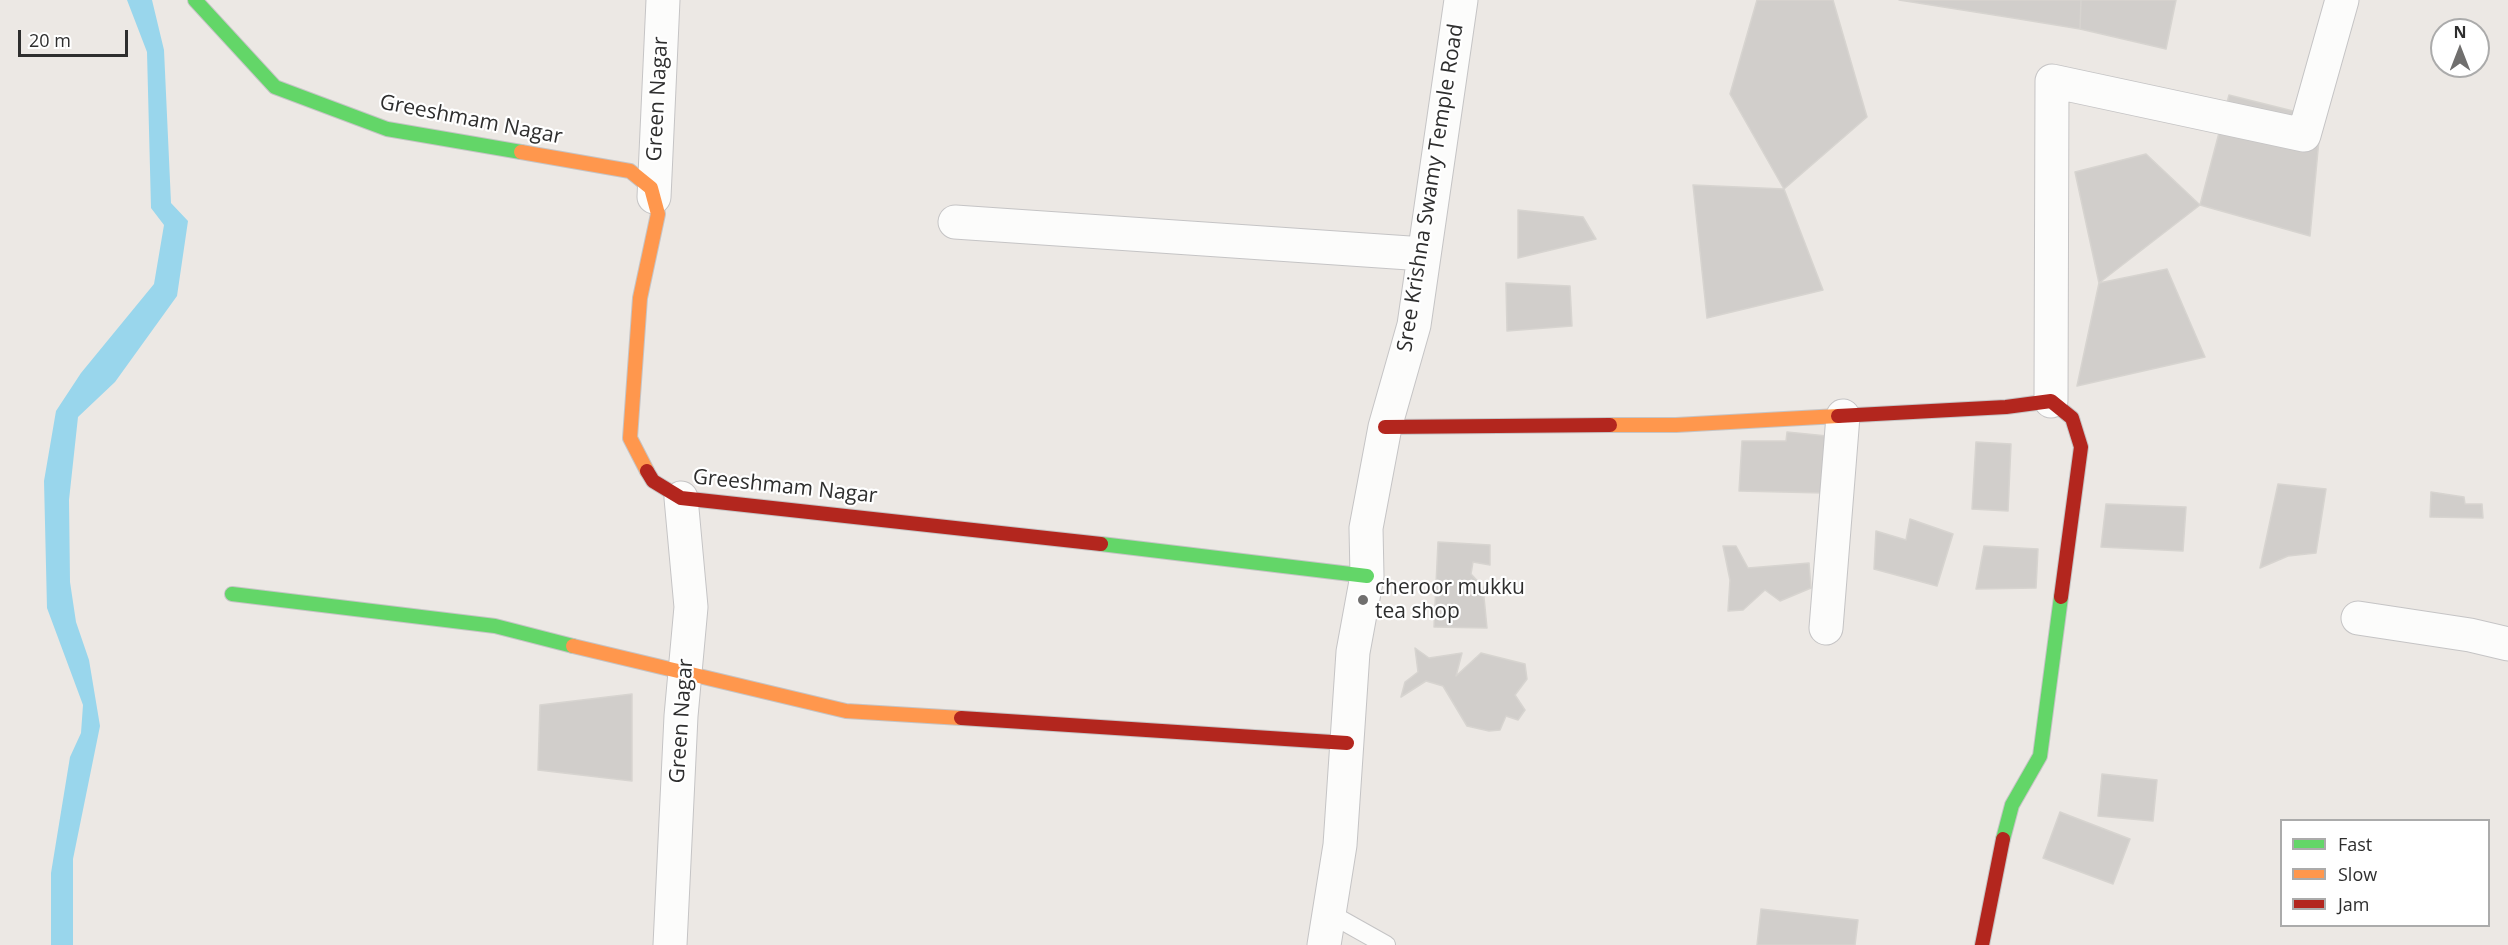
<!DOCTYPE html>
<html>
<head>
<meta charset="utf-8">
<style>
  body { margin:0 }
  #map { position:relative; width:2508px; height:945px; overflow:hidden; background:#ece8e4; font-family:"Open Sans",sans-serif }
  canvas { display:block }
  .legend { position:absolute; left:2280px; top:819px; width:210px; height:108px; box-sizing:border-box; background:#fff; border:2px solid #ababab; margin:0; padding:8px 10px; list-style:none; font-size:18px; color:#2e2e2e }
  .legend li { display:flex; align-items:center; gap:12px; height:30px }
  .legend b { width:30px; border:2px solid #ababab }
  .north { position:absolute; left:2430px; top:18px; width:60px; height:60px; box-sizing:border-box; background:#fff; border:2px solid #ababab; border-radius:50%; rotate:0deg; font-size:16px; font-weight:700; line-height:24px; text-align:center; color:#2e2e2e }
  .north::after { content:''; display:block; margin:auto; width:21px; height:27px; background:#706f6e; clip-path:polygon(50% 0,100% 100%,50% 72%,0 100%) }
  .scale { position:absolute; left:18px; top:30px; width:110px; height:27px; box-sizing:border-box; border:3px solid #2e2e2e; border-top:0; padding-left:8px; font-size:18px; line-height:21px; white-space:nowrap; color:#2e2e2e; -webkit-text-stroke:4px #fff; paint-order:stroke }
</style>
</head>
<body>
<div id="map">
<canvas width="2508" height="945"></canvas>
<ul class="legend">
<li><b style="height:8px;background:#63d668"></b>Fast</li>
<li><b style="height:8px;background:#ff974d"></b>Slow</li>
<li><b style="height:8px;background:#b3261e"></b>Jam</li>
</ul>
<div class="north">N</div>
<div class="scale">20 m</div>
</div>
<script>
const ctx = document.querySelector('canvas').getContext('2d');
ctx.lineJoin = 'round';
function paint(path, color) { ctx.fillStyle = color; ctx.fill(path, 'evenodd'); }
function trace(path, color, width, dash) { ctx.strokeStyle = color; ctx.lineWidth = width; ctx.lineCap = dash ? 'butt' : 'round'; ctx.setLineDash(dash || []); ctx.stroke(path); }
function write(font, color, halo, rows, align = 'center') {
  ctx.font = font + ' "Open Sans",sans-serif'; ctx.lineWidth = 4.5; ctx.setLineDash([]); ctx.textBaseline = 'middle'; ctx.strokeStyle = halo; ctx.fillStyle = color; for (const [text, x, y, turn = 0] of rows) {
    ctx.save(); ctx.translate(x, y); ctx.rotate((+turn || 0) * Math.PI / 180); ctx.textAlign = isNaN(turn) ? turn : align; if (halo) ctx.strokeText(text, 0, 0); ctx.fillText(text, 0, 0); ctx.restore();
  }
}
paint(new Path2D(`
  M 127,0 L 152,0 L 164,50 L 171,203 L 188,221 L 177,296 L 115,382 L 78,417 L 69,500 L 70,582 L 76,622 L 89,660 L 100,726 L 73,859 L 73,945 L 51,945 L 51,873 L 70,757 L 81,733 L 83,705 L 47,608 L 44,481 L 56,411 L 81,373 L 154,284 L 164,225 L 151,208 L 147,52 Z`), '#99d6ec');
const building = new Path2D(`
  M 1757,0 L 1833,0 L 1867,117 L 1784,189 L 1730,94 Z
  M 1899,0 L 2081,0 L 2080,29 L 2013,18 Z
  M 2081,0 L 2176,0 L 2166,49 L 2080,29 Z
  M 2229,95 L 2321,118 L 2310,236 L 2200,205 Z
  M 2146,154 L 2200,205 L 2099,283 L 2075,172 Z
  M 1693,185 L 1784,189 L 1823,290 L 1707,318 Z
  M 1518,210 L 1583,217 L 1596,239 L 1518,258 Z
  M 2167,269 L 2205,357 L 2077,386 L 2099,283 Z
  M 1506,283 L 1570,286 L 1572,326 L 1507,331 Z
  M 1787,432 L 1827,436 L 1824,493 L 1739,491 L 1742,441 L 1786,441 Z
  M 1976,442 L 2011,444 L 2008,511 L 1972,509 Z
  M 2278,484 L 2326,489 L 2316,553 L 2288,556 L 2260,568 Z
  M 2431,492 L 2464,497 L 2465,504 L 2482,504 L 2483,518 L 2430,517 Z
  M 2106,504 L 2186,507 L 2183,551 L 2101,547 Z
  M 1910,519 L 1953,534 L 1937,586 L 1874,569 L 1876,531 L 1906,540 Z
  M 1438,542 L 1490,545 L 1490,565 L 1473,562 L 1471,574 L 1483,587 L 1487,628 L 1434,627 Z
  M 1723,546 L 1736,546 L 1748,568 L 1809,563 L 1811,588 L 1780,601 L 1765,590 L 1743,610 L 1728,611 L 1730,580 Z
  M 1984,546 L 2038,549 L 2036,588 L 1976,589 Z
  M 1415,648 L 1429,658 L 1462,653 L 1456,676 L 1481,653 L 1525,664 L 1527,679 L 1515,695 L 1525,710 L 1518,720 L 1506,716 L 1500,730 L 1489,731 L 1467,726 L 1443,686 L 1426,681 L 1401,697 L 1405,682 L 1418,672 Z
  M 632,694 L 632,781 L 538,770 L 540,705 Z
  M 2102,774 L 2157,780 L 2153,821 L 2098,816 Z
  M 2060,812 L 2130,839 L 2113,884 L 2043,858 Z
  M 1761,909 L 1858,920 L 1855,945 L 1757,945 Z`);
paint(building, '#d1cecb');
trace(building, '#d7d4d0', 1.5);
const lane = new Path2D(`
  M 1329,913 L 1386,945`);
const street = new Path2D(`
  M 654,197 L 663,0
  M 955,222 L 1424,254
  M 2051,401 L 2052,81 L 2304,135 L 2342,0
  M 2358,618 L 2470,635 L 2508,644
  M 1826,628 L 1843,416
  M 670,945 L 681,716 L 691,607 L 681,498
  M 1324,945 L 1340,845 L 1353,652 L 1367,576 L 1366,528 L 1385,427 L 1414,325 L 1461,0`);
const fast = new Path2D(`
  M 195,0 L 275,87 L 387,129 L 521,152
  M 1101,544 L 1367,576
  M 232,594 L 495,626 L 573,646
  M 2003,839 L 2012,805 L 2040,756 L 2061,597`);
const slow = new Path2D(`
  M 521,152 L 630,171 L 651,188 L 658,214 L 640,298 L 630,438 L 647,471
  M 1610,425 L 1676,425 L 1838,416
  M 573,646 L 846,711 L 961,718`);
const jam = new Path2D(`
  M 1838,416 L 2006,407 L 2051,401 L 2072,418 L 2081,447 L 2061,597
  M 1385,427 L 1610,425
  M 647,471 L 653,481 L 681,498 L 1101,544
  M 961,718 L 1347,743
  M 1982,945 L 2003,839`);
trace(lane, '#c5c4c5', 20);
trace(street, '#c5c4c5', 35);
trace(fast, '#c5c4c5', 16);
trace(slow, '#c5c4c5', 16);
trace(jam, '#c5c4c5', 16);
trace(lane, '#fcfcfb', 18);
trace(street, '#fcfcfb', 33);
trace(fast, '#63d668', 14);
trace(slow, '#ff974d', 14);
trace(jam, '#b3261e', 14);
for (const [x, y, r, color] of [
  [1363,600,6,"#706f6e"]
]) { const dot = new Path2D(); dot.arc(x, y, r, 0, 2 * Math.PI); ctx.fillStyle = color; ctx.fill(dot); trace(dot, '#fff', 2); }
write('21px', '#2e2e2e', '#fff', [
  ["Green Nagar",658,99,-87],
  ["Greeshmam Nagar",471,120,11],
  ["Sree Krishna Swamy Temple Road",1431,188,-81],
  ["Greeshmam Nagar",785,487,6],
  ["Green Nagar",682,721,-86]
]);
write('21px', '#2e2e2e', '#fff', [
  ["cheroor mukku",1375,588],
  ["tea shop",1375,612]
], 'left');
</script>
</body>
</html>
